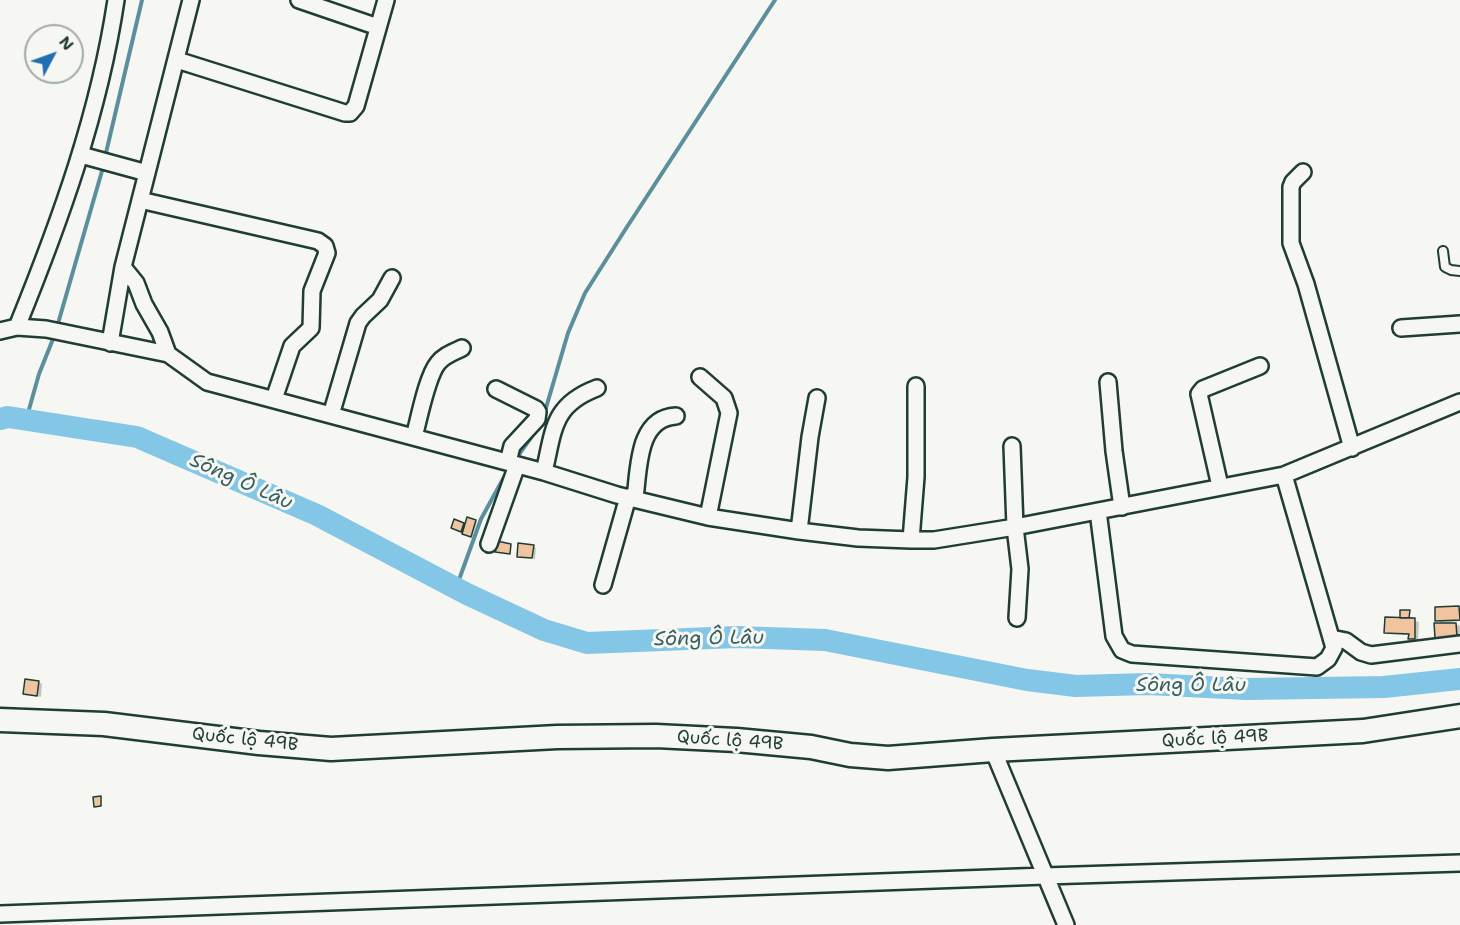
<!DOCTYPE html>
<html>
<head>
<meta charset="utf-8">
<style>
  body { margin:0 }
  #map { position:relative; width:1460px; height:925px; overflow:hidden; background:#f6f6f2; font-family:"Shantell Sans",sans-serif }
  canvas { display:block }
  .north { position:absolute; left:24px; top:24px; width:60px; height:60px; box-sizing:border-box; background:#f6f6f2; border:2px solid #a0aca6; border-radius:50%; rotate:49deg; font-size:16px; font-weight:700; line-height:24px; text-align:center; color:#1f3d34 }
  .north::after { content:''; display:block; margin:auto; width:21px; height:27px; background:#1f6fb2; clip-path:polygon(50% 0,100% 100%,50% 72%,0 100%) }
</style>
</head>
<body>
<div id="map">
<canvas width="1460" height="925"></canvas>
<div class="north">N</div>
</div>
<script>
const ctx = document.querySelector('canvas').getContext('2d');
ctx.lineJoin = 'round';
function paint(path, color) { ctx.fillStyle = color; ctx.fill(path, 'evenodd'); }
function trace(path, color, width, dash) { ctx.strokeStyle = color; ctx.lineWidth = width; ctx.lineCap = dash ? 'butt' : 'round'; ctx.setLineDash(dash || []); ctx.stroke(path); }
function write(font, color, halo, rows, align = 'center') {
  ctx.font = font + ' "Shantell Sans",sans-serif'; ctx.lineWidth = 6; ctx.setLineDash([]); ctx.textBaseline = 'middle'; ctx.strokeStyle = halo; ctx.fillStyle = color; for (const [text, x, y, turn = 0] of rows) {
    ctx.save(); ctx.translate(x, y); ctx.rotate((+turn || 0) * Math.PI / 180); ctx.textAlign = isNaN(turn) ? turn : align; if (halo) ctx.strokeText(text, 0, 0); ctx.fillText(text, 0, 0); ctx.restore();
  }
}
paint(new Path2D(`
  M 468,519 L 477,522 L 472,537 L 452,528 L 463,524 L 466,526 Z
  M 533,546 L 536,548 L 535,559 L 518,556 Z
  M 1459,608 L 1460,621 L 1452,622 L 1460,626 L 1460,639 L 1440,639 L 1436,637 L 1444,625 L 1437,620 Z
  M 1409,611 L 1410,620 L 1419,622 L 1418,640 L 1410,638 L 1410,635 L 1389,634 L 1386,632 Z
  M 38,682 L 42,684 L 41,697 L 25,694 Z`), '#0003');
trace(new Path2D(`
  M 105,157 L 142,0
  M 57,327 L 104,164
  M 543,418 L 568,333 L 585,293 L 625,230 L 775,0
  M 26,420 L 39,374 L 55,334
  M 515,460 L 535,432
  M 456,588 L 481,519 L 509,468`), '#5c8f9e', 4);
trace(new Path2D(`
  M 0,419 L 8,417 L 137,437 L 317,515 L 467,594 L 544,630 L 587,643 L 737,637 L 825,640 L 1027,680 L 1076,686 L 1148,684 L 1246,689 L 1384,687 L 1460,679`), '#84c6e5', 22);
const building = new Path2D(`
  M 467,517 L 476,520 L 471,537 L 462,534 Z
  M 454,519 L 464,523 L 461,532 L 451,528 Z
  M 497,541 L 511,544 L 510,554 L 495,552 Z
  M 518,543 L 534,545 L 532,558 L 517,557 Z
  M 1459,606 L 1460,620 L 1435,621 L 1435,607 Z
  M 1400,610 L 1410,610 L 1409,618 L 1400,618 Z
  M 1385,617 L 1415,618 L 1415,639 L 1408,639 L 1409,634 L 1384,633 Z
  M 1434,623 L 1456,623 L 1457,637 L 1435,638 Z
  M 25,679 L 39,681 L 37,696 L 23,694 Z
  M 101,796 L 101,806 L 94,807 L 93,797 Z`);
paint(building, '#efc49e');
trace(building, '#1f3d34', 1.5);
const lane = new Path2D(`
  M 1443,251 L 1445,267 L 1451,270 L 1460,271`);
const street = new Path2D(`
  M 299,0 L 378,27
  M 177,60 L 345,113 L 350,113 L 356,106 L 386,0
  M 81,155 L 147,173
  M 1303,172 L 1293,182 L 1291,187 L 1291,243 L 1306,284 L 1352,448
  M 140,200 L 318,241 L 325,246 L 327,253 L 312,291 L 311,328 L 292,346 L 274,399
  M 123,267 L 136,283 L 144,304 L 160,332 L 168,354
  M 17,327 C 60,221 99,114 116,0
  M 1401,328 L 1460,324
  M 0,331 L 17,327 L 46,329 L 168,354 L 207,382 L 544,472 L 617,495 L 708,517 L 799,531 L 858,538 L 911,540 L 934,540 L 1015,527 L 1284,475 L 1460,402
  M 110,343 L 123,267 L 191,0
  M 700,377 L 724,398 L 729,413 L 708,517
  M 1108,382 L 1114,451 L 1122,507
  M 496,389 L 536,409 L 538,412 L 537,419 L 512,446 L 508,462
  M 331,415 L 358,323 L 363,316 L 380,300 L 392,278
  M 414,437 C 419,419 427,376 438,363 C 444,355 454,352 462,348
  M 1012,446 L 1015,527 L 1020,569 L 1017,618
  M 544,472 C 554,430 552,405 597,388
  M 1220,486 L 1199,394 L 1203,389 L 1260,366
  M 635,498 C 639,469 637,418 676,416
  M 1098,511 L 1114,636 L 1122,650 L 1132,654 L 1317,667 L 1328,659 L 1334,648 L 1284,475
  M 799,531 L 810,437 L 817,398
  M 911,540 L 916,477 L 916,386
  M 489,544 L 517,465
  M 603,585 L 628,497
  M 1331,638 L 1346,641 L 1361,652 L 1371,655 L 1460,644
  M 993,750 L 1066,925
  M 0,914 L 1045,876 L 1460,863`);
const primary = new Path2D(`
  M 0,720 L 104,724 L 259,743 L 331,749 L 557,737 L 656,736 L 736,740 L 811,747 L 850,755 L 888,758 L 993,750 L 1363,731 L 1460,716`);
trace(lane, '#1f3d34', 12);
trace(street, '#1f3d34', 20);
trace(primary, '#1f3d34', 27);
trace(lane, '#f6f6f2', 8);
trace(street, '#f6f6f2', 15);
trace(primary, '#f6f6f2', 22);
write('18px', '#1f3d34', '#f6f6f2', [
  ["Quốc lộ 49B",1215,739,-3],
  ["Quốc lộ 49B",245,740,6],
  ["Quốc lộ 49B",730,741,4]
]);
write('italic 20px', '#385f60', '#f6f6f2', [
  ["Sông Ô Lâu",241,482,24],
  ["Sông Ô Lâu",709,639,-1],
  ["Sông Ô Lâu",1191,686]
]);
</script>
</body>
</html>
